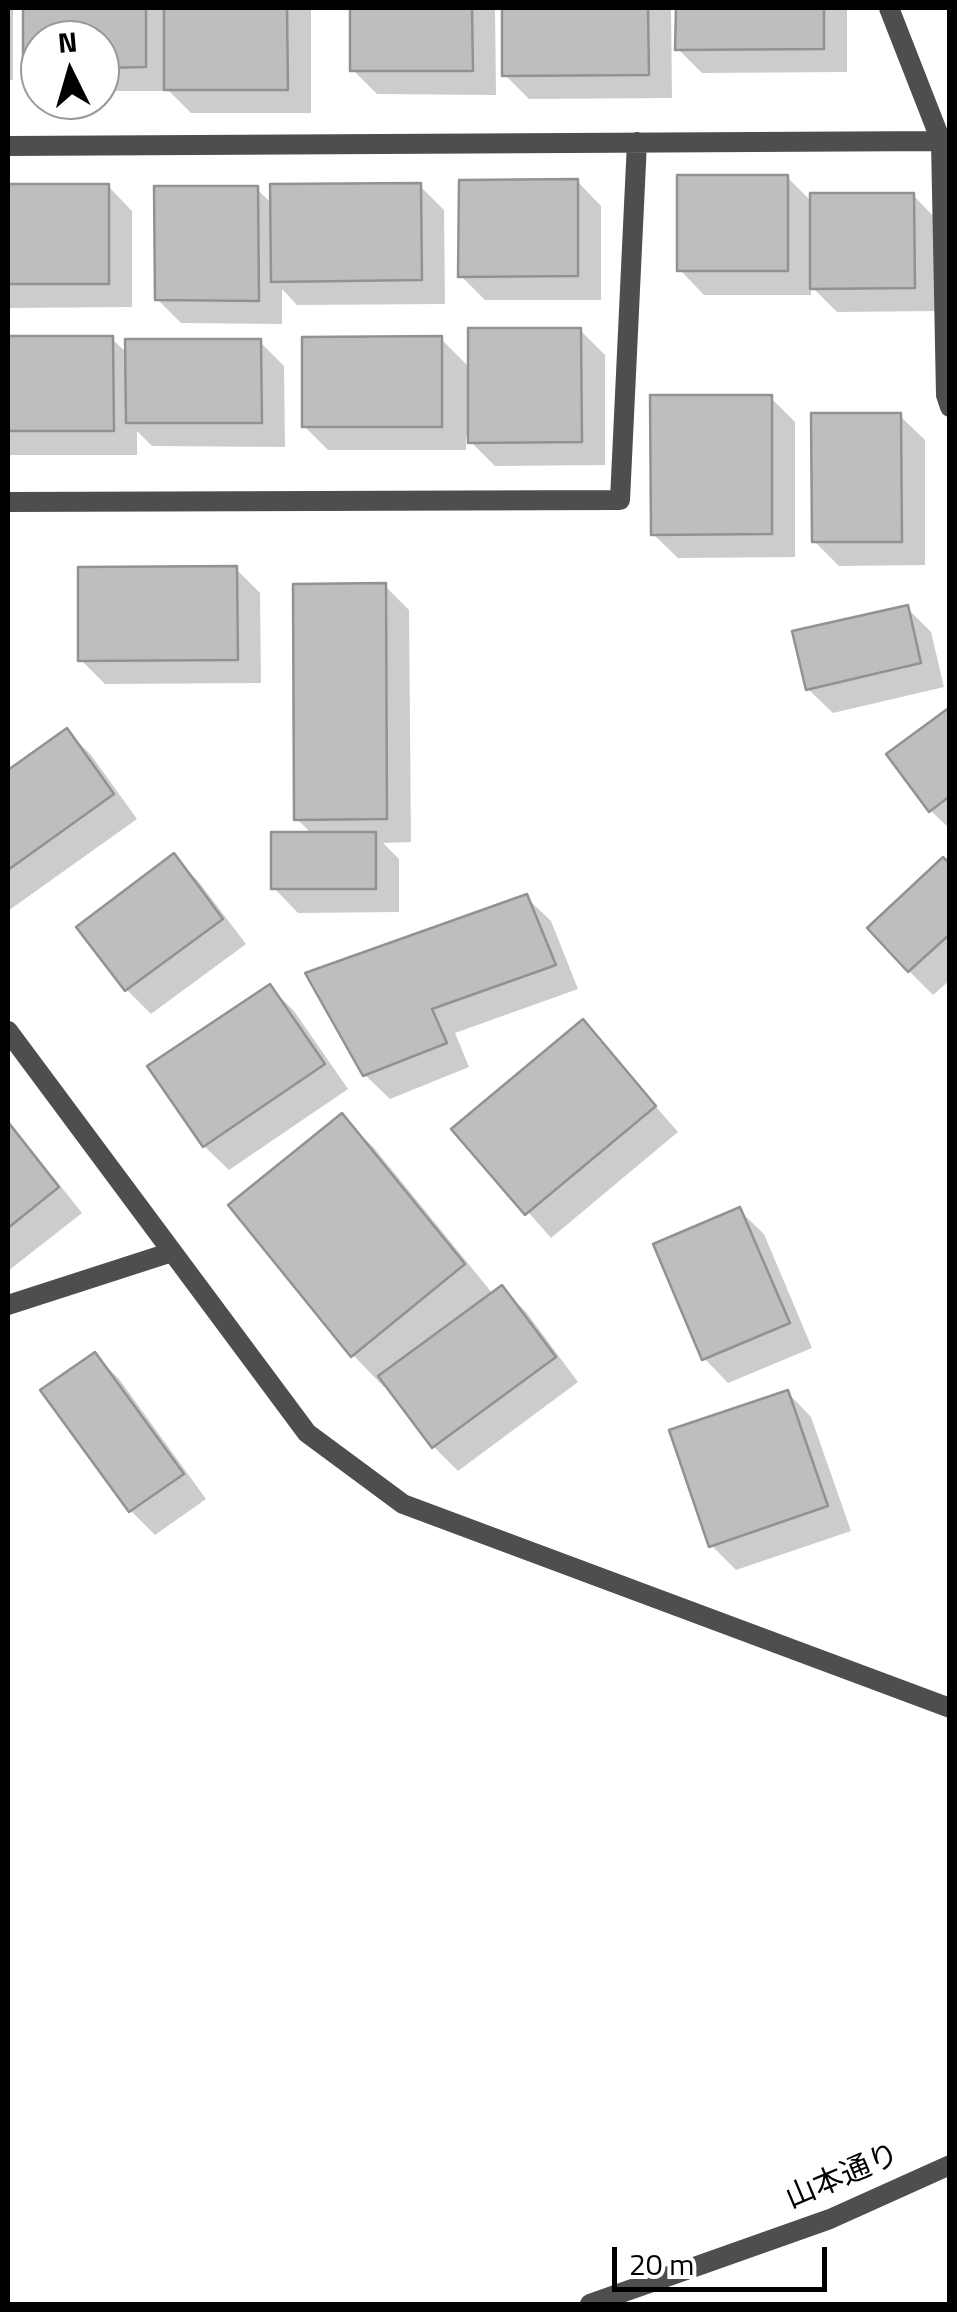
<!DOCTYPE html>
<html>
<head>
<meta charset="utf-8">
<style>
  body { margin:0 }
  #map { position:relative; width:957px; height:2312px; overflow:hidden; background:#fff; font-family:"Titillium Web",sans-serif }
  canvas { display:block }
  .frame { position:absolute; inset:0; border:10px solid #000; pointer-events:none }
  .north { position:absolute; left:20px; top:20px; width:100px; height:100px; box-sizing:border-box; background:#fff; border:2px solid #999; border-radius:50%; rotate:355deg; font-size:28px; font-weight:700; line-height:40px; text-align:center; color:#000 }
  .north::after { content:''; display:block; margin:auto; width:35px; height:45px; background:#000; clip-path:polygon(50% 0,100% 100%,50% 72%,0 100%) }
  .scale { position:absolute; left:612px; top:2247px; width:215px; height:45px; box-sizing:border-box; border:5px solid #000; border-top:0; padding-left:12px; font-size:30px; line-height:35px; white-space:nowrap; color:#000; -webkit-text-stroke:8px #fff; paint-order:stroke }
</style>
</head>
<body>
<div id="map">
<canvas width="957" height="2312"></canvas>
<div class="frame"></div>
<div class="north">N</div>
<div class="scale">20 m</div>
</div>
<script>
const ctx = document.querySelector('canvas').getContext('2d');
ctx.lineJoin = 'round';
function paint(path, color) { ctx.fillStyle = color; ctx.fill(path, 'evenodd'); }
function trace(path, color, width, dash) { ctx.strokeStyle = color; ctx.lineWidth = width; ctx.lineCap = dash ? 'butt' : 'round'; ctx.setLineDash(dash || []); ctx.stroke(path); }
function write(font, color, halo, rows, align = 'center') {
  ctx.font = font + ' "Titillium Web","Noto Sans JP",sans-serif'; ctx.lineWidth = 8; ctx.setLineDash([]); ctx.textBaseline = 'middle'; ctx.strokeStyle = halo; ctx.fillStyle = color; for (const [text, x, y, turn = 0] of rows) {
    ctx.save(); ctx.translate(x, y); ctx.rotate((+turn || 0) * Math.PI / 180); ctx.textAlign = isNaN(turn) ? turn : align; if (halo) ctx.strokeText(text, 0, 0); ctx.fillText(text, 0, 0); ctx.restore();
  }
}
paint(new Path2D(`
  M 8,8 L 13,8 L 13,80 L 8,80 Z
  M 25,8 L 311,8 L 311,113 L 191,113 L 169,91 L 100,91 L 100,40 L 40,40 L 40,82 L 25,68 Z
  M 352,8 L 495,8 L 496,95 L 377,94 L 353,70 Z
  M 504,8 L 671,8 L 672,98 L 529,99 L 505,75 Z
  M 678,8 L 847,8 L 847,72 L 702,73 L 678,49 Z
  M 787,177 L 813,203 L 913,195 L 937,220 L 938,311 L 837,312 L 811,286 L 811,295 L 704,295 L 680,270 Z
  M 577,181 L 601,206 L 601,300 L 485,300 L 461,276 Z
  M 8,186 L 108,186 L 132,211 L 132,307 L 8,308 Z
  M 420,186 L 444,210 L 445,304 L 297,305 L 282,289 L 282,324 L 181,323 L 157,299 L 257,189 L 272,204 Z
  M 580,330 L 605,355 L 605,465 L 495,466 L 466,437 L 466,450 L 328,450 L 304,426 L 441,339 L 470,368 Z
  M 8,339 L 112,339 L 128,354 L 260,342 L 284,366 L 285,447 L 152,446 L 137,431 L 137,455 L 8,455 Z
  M 771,398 L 795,422 L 795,557 L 678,558 L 653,534 Z
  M 900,416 L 925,440 L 925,565 L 839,566 L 814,541 Z
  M 236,569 L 260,593 L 261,683 L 105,684 L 81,660 Z
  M 385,586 L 409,610 L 411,842 L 383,843 L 399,859 L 399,912 L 298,913 L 274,888 L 312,834 L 297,819 Z
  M 907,608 L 931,632 L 944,687 L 833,713 L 808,689 Z
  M 950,710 L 950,829 L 930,810 Z
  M 67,731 L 91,755 L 137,819 L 8,911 L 8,773 Z
  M 174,857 L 198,881 L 246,944 L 151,1014 L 127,990 L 79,928 Z
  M 950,867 L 950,980 L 933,995 L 909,971 Z
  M 526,897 L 551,921 L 578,989 L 455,1033 L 469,1067 L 390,1099 L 365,1075 Z
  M 270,987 L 294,1011 L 348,1089 L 229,1170 L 204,1146 Z
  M 582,1022 L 678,1132 L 551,1238 L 455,1129 Z
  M 342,1117 L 374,1148 L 493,1294 L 502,1288 L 526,1312 L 578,1382 L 458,1471 L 434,1447 L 387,1384 L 384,1387 L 353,1355 Z
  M 8,1120 L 82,1213 L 8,1271 Z
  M 739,1210 L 764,1234 L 812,1348 L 728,1383 L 704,1358 Z
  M 95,1355 L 119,1379 L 206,1499 L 155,1535 L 131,1511 Z
  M 787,1392 L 811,1417 L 851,1531 L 736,1570 L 712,1546 Z`), '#0003');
const building = new Path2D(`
  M 23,8 L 146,8 L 146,67 L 100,68 L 100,40 L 40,40 L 40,68 L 23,69 Z
  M 164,8 L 287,8 L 288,90 L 164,90 Z
  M 350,8 L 472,8 L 473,71 L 350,71 Z
  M 502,8 L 648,8 L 649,75 L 502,76 Z
  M 676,8 L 824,8 L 824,49 L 675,50 Z
  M 677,175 L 788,175 L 788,271 L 677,271 Z
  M 578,179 L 578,276 L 458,277 L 459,180 Z
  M 421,183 L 422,280 L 271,282 L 270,184 Z
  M 8,184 L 109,184 L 109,284 L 8,284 Z
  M 154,186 L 258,186 L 259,301 L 155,300 Z
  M 810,193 L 914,193 L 915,288 L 810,289 Z
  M 468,328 L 581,328 L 582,442 L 468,443 Z
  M 8,336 L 113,336 L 114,431 L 8,431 Z
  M 442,336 L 442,427 L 302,427 L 302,337 Z
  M 125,339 L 261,339 L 262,423 L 126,423 Z
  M 650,395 L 772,395 L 772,534 L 651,535 Z
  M 811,413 L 901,413 L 902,542 L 812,542 Z
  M 237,566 L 238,660 L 78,661 L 78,567 Z
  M 386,583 L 387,819 L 294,820 L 293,584 Z
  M 908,605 L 921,663 L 806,690 L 792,631 Z
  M 950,707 L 950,796 L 929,812 L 886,754 Z
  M 67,728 L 114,794 L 8,870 L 8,770 Z
  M 271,832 L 376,832 L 376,889 L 271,889 Z
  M 174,853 L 223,919 L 125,991 L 76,927 Z
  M 943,857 L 950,864 L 950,934 L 908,972 L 867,928 Z
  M 527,894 L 556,965 L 432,1009 L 447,1043 L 363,1076 L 305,973 Z
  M 270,984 L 325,1064 L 203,1147 L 147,1066 Z
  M 583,1019 L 656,1106 L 525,1215 L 451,1129 Z
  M 342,1113 L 465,1264 L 351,1357 L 228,1205 Z
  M 8,1122 L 59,1187 L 8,1228 Z
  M 740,1207 L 790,1323 L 702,1360 L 653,1244 Z
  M 502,1285 L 556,1357 L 432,1448 L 378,1376 Z
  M 95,1352 L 184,1474 L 129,1512 L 40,1390 Z
  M 788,1390 L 828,1506 L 709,1547 L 669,1430 Z`);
paint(building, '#bebebe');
trace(building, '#929292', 2.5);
trace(new Path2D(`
  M 889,8 L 941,141 L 946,395 L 950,407
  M 8,146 L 941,141
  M 8,502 L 620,500 L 637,142
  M 8,1305 L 172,1252`), '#4e4e4e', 20);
trace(new Path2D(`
  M 8,1031 L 307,1433 L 403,1504 L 950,1708
  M 590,2304 L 830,2219 L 950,2165`), '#4e4e4e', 20);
write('30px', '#000', '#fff', [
  ["山本通り",843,2178,-23]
]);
</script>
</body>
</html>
